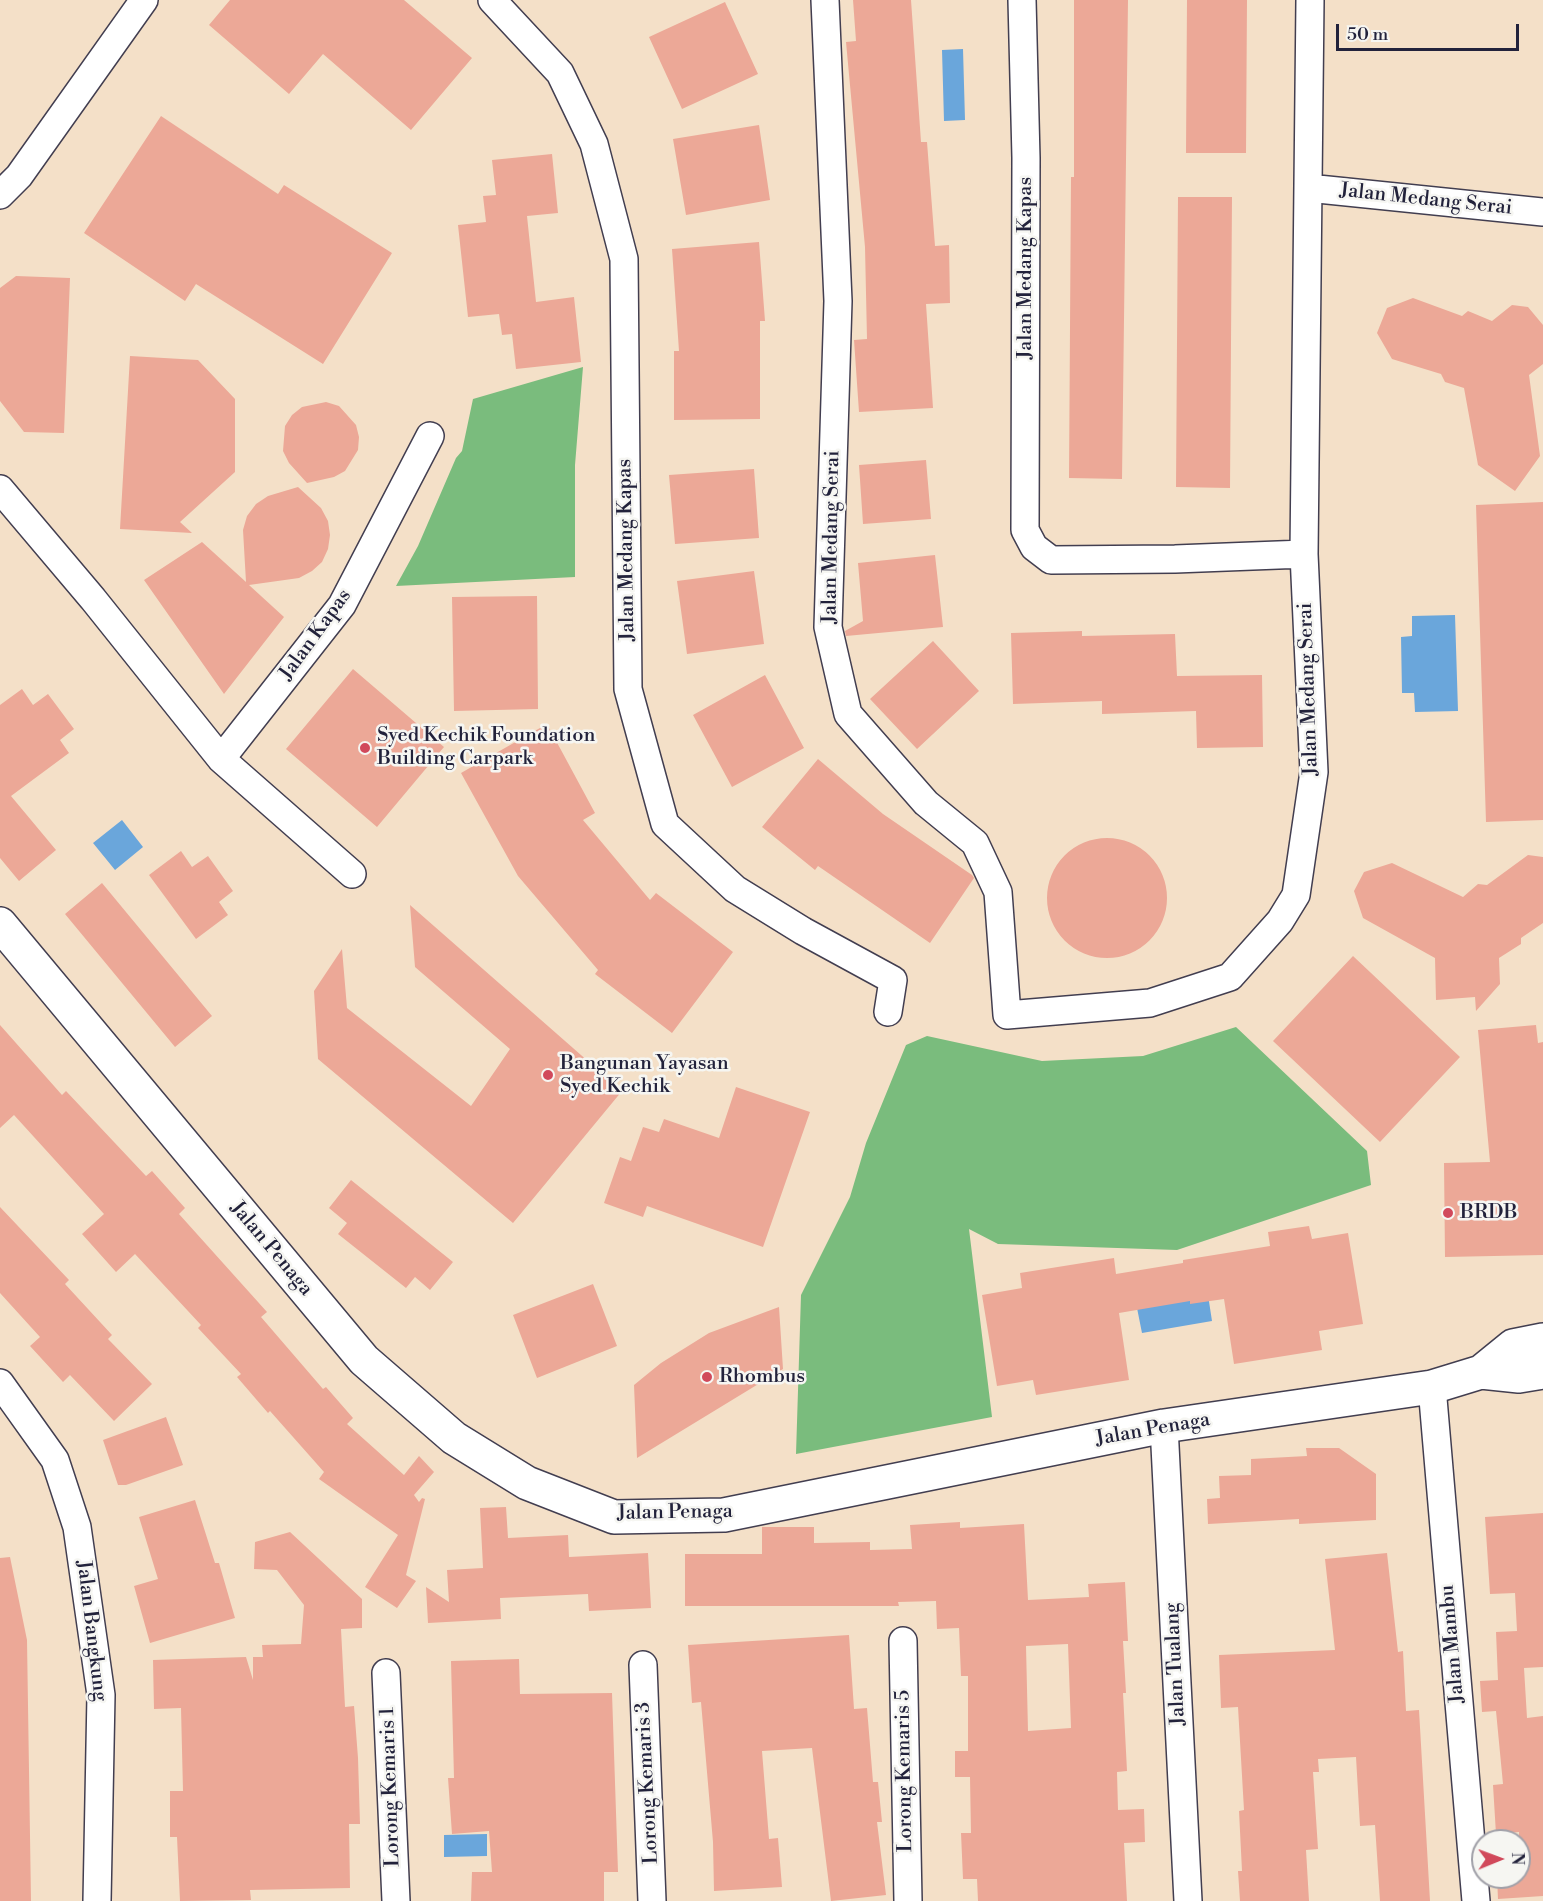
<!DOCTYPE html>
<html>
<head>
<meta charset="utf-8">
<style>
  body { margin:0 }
  #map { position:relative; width:1543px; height:1901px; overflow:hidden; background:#f4e0c8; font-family:"Libre Bodoni",serif }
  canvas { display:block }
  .north { position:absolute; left:1471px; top:1829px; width:60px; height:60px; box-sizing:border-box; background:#f6f6f2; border:2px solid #a1a1a9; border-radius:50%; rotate:89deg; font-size:16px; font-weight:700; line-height:24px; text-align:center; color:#22223b }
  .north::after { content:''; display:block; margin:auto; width:21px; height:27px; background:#d1495b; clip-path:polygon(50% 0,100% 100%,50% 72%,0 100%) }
  .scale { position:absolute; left:1336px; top:24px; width:183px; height:27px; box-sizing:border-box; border:3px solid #22223b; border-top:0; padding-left:8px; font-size:18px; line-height:21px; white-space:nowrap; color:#22223b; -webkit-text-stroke:4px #f6f6f2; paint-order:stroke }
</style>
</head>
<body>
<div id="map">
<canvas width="1543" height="1901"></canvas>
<div class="north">N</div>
<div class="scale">50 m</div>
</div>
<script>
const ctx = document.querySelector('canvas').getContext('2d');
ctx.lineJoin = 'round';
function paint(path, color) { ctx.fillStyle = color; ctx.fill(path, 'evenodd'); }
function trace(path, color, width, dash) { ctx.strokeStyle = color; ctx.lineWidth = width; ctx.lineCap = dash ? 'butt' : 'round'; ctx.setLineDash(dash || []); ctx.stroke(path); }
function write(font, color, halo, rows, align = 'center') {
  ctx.font = font + ' "Libre Bodoni",serif'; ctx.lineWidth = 5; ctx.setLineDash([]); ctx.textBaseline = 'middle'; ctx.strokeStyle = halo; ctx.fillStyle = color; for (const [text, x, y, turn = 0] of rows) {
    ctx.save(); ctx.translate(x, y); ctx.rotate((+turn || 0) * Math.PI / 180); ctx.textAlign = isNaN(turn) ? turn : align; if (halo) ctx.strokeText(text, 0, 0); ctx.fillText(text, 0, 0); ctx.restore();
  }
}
paint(new Path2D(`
  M 583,367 L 575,465 L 575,577 L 396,586 L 418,546 L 456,458 L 462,451 L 473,399 Z
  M 1236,1027 L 1367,1151 L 1371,1185 L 1177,1250 L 998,1244 L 969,1229 L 992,1417 L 796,1454 L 801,1295 L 850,1197 L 866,1143 L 906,1045 L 927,1036 L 1042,1061 L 1143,1056 Z`), '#7abc7d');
paint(new Path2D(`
  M 963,49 L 965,120 L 944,121 L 942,50 Z
  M 1455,615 L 1458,711 L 1415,712 L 1414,693 L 1402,693 L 1401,637 L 1412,636 L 1412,616 Z
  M 122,820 L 143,847 L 115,870 L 93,843 Z
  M 1208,1295 L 1212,1321 L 1142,1333 L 1137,1308 Z
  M 487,1834 L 487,1856 L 444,1857 L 444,1835 Z`), '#6aa6db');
paint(new Path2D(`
  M 230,0 L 404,0 L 472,58 L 411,130 L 323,54 L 289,94 L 209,25 Z
  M 853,0 L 911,0 L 921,142 L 927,142 L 935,246 L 949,245 L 950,303 L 926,304 L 933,408 L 859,412 L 854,340 L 867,339 L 865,247 L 846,42 L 856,41 Z
  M 1074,0 L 1128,0 L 1122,479 L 1069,478 L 1071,177 L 1074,177 Z
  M 1187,0 L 1247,0 L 1246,153 L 1186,153 Z
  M 725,2 L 758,74 L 682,109 L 649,37 Z
  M 161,116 L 278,194 L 284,185 L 392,253 L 323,364 L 196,284 L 185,301 L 84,233 Z
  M 759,125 L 770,200 L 686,215 L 673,139 Z
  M 552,154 L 558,213 L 527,216 L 536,302 L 574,297 L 581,362 L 516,369 L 512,334 L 502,335 L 499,314 L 468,317 L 458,225 L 486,222 L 483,196 L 496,195 L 492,160 Z
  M 1178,197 L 1232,197 L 1230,488 L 1176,487 Z
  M 759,242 L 765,321 L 760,321 L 760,419 L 674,420 L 674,351 L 679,351 L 672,249 Z
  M 16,276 L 70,278 L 64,433 L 24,432 L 0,401 L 0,288 Z
  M 1413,298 L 1462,316 L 1468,311 L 1492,321 L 1512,305 L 1528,307 L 1543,325 L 1543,364 L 1529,375 L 1540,456 L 1515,491 L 1478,465 L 1464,388 L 1445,382 L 1441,374 L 1392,359 L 1377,333 L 1387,308 Z
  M 130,356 L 198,360 L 235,399 L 235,472 L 180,522 L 192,533 L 120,529 Z
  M 326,402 L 339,406 L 356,425 L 359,437 L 358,450 L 345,471 L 334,477 L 307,483 L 289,463 L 283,451 L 285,426 L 292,415 L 302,407 Z
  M 926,460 L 931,519 L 863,524 L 859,465 Z
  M 754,469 L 759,538 L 675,544 L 669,475 Z
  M 298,487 L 321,508 L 328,521 L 330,535 L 328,549 L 322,562 L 312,571 L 299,578 L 249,585 L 284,617 L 224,694 L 144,580 L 202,542 L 246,582 L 243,530 L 247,516 L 256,504 L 268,496 Z
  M 1543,502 L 1543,820 L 1486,822 L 1476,505 Z
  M 935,555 L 943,627 L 846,636 L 845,631 L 863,621 L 858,563 Z
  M 754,571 L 764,644 L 687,654 L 677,581 Z
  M 537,596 L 538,709 L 454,711 L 452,597 Z
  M 1082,631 L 1082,636 L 1175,634 L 1177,676 L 1262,675 L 1263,747 L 1197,748 L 1196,711 L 1102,714 L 1102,701 L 1013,704 L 1011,633 Z
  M 933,641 L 979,691 L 917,749 L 870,699 Z
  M 353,669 L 444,747 L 377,827 L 286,749 Z
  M 765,675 L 804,748 L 732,787 L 693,715 Z
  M 22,689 L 33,705 L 48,694 L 74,729 L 60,740 L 69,753 L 11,796 L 56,850 L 19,881 L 0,858 L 0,705 Z
  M 547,724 L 595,813 L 583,820 L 650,900 L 656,893 L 733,952 L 672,1033 L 595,974 L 598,970 L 518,876 L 461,773 Z
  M 818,759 L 883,814 L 972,875 L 974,878 L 930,943 L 818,866 L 815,870 L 762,827 Z
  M1047 898a60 60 0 1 1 120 0a60 60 0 1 1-120 0Z
  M 181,851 L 192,867 L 208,856 L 233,891 L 219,902 L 228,915 L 196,939 L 149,875 Z
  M 1528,855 L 1543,857 L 1543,923 L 1521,938 L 1521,944 L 1499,958 L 1500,984 L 1476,1011 L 1475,997 L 1436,1000 L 1435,958 L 1363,918 L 1354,891 L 1364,872 L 1392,863 L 1463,897 L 1478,884 L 1487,885 Z
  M 102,883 L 212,1016 L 175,1047 L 65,914 Z
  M 410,905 L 622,1091 L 513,1223 L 318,1059 L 314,991 L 342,949 L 347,1008 L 471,1106 L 510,1049 L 415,967 Z
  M 1353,956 L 1460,1057 L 1380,1142 L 1273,1041 Z
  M 0,1025 L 62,1095 L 66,1091 L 146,1176 L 152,1171 L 185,1208 L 179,1214 L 267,1312 L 261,1317 L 323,1389 L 326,1387 L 353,1418 L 347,1424 L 404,1475 L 419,1456 L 434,1472 L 414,1495 L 419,1502 L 422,1498 L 425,1499 L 406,1575 L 416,1581 L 397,1608 L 365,1587 L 398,1535 L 319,1479 L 324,1472 L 270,1411 L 268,1413 L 237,1377 L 241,1374 L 198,1328 L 201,1325 L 135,1254 L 116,1272 L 82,1234 L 104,1214 L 14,1115 L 0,1128 Z
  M 1536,1025 L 1538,1043 L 1543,1042 L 1543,1255 L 1445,1257 L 1444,1163 L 1490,1162 L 1478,1030 Z
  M 736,1087 L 810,1112 L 763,1247 L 647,1206 L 643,1217 L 604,1203 L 620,1157 L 631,1161 L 643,1127 L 659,1132 L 664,1119 L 719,1138 Z
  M 351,1180 L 453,1262 L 430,1290 L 415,1277 L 406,1288 L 338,1234 L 347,1223 L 329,1208 Z
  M 0,1207 L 69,1280 L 65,1284 L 112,1335 L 108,1339 L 152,1384 L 114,1421 L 70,1375 L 63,1382 L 30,1346 L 40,1337 L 0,1293 Z
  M 1309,1226 L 1312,1239 L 1348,1233 L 1363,1324 L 1319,1331 L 1322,1350 L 1234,1364 L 1224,1299 L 1190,1304 L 1190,1301 L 1119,1313 L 1129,1380 L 1036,1395 L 1033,1380 L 997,1386 L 982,1295 L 1022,1288 L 1020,1273 L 1114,1258 L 1116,1274 L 1183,1263 L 1183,1260 L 1270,1246 L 1268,1232 Z
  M 593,1284 L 617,1346 L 537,1378 L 513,1315 Z
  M 779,1307 L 783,1369 L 637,1458 L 634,1385 L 661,1363 L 709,1333 Z
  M 166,1417 L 183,1465 L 126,1485 L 118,1485 L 103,1440 Z
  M 1306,1448 L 1339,1448 L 1376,1474 L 1376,1520 L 1299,1524 L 1299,1519 L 1208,1524 L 1207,1499 L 1220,1498 L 1219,1476 L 1251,1475 L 1251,1459 L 1307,1456 Z
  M 195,1500 L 215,1563 L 219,1563 L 235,1618 L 150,1643 L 134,1586 L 158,1579 L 139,1517 Z
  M 506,1507 L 508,1538 L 568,1535 L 569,1557 L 648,1553 L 651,1608 L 589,1611 L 588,1594 L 500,1598 L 501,1619 L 428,1623 L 426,1587 L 449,1602 L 447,1570 L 483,1568 L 480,1508 Z
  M 1543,1513 L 1543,1667 L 1524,1668 L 1527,1718 L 1543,1716 L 1543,1896 L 1498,1899 L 1497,1877 L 1519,1877 L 1519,1832 L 1496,1834 L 1493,1785 L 1503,1784 L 1496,1711 L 1482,1712 L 1480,1681 L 1498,1680 L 1496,1632 L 1517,1631 L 1515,1593 L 1490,1594 L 1485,1517 Z
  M 960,1522 L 960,1528 L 1024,1524 L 1028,1600 L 1089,1597 L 1088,1584 L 1125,1582 L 1128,1641 L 1123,1641 L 1126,1693 L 1123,1693 L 1127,1771 L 1117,1772 L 1118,1810 L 1144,1809 L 1145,1842 L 1124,1843 L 1127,1901 L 978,1901 L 977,1879 L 963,1879 L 961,1833 L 971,1833 L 970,1777 L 955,1777 L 955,1751 L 968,1751 L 968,1676 L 961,1676 L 959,1628 L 937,1629 L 936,1601 L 898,1602 L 899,1606 L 685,1606 L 685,1554 L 762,1554 L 762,1527 L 814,1527 L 814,1543 L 870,1542 L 870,1550 L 912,1549 L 910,1525 ZM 1068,1644 L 1071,1728 L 1028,1731 L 1026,1646 Z
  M 290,1532 L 362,1599 L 362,1628 L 341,1629 L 345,1707 L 354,1706 L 358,1758 L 360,1824 L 349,1824 L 350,1888 L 250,1890 L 251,1900 L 180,1901 L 177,1837 L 170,1837 L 170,1791 L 183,1791 L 181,1708 L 154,1709 L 153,1660 L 246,1657 L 253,1680 L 253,1657 L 263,1657 L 262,1645 L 301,1644 L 304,1605 L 277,1570 L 254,1569 L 255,1542 Z
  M 1387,1553 L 1398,1652 L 1403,1651 L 1406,1711 L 1419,1710 L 1430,1901 L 1380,1901 L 1375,1825 L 1360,1826 L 1356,1757 L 1318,1759 L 1319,1772 L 1313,1772 L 1318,1849 L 1306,1850 L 1309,1901 L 1240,1901 L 1238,1871 L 1242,1871 L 1239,1811 L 1244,1810 L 1238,1707 L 1221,1708 L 1219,1655 L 1335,1650 L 1325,1559 Z
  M 10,1557 L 27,1640 L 31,1901 L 0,1901 L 0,1558 Z
  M 849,1635 L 854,1709 L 867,1708 L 873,1782 L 878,1782 L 882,1822 L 877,1822 L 886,1895 L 831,1901 L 812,1748 L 762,1751 L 769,1839 L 778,1838 L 782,1887 L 714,1891 L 713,1842 L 701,1702 L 692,1703 L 688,1645 Z
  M 519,1659 L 520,1694 L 612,1693 L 618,1872 L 604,1872 L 604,1901 L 471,1901 L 472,1872 L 492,1872 L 489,1831 L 452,1834 L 448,1778 L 454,1778 L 451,1661 Z`), '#eca897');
const minor = new Path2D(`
  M 492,0 L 560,73 L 594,144 L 624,259 L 628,689 L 665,824 L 735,889 L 803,931 L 893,980 L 888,1012
  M 825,0 L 838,301 L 828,627 L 848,714 L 926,803 L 975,843 L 998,892 L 1007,1015 L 1150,1003 L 1230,977 L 1280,921 L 1296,895 L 1314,772 L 1304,554 L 1310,0
  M 1022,0 L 1026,158 L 1025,530 L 1034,547 L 1051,560 L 1175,559 L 1304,554
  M 1308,188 L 1543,212
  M 0,195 L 19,176 L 144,0
  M 0,489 L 93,599 L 221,759 L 352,874
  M 221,759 L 342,605 L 430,436
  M 0,1383 L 55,1460 L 77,1527 L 101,1695 L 97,1901
  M 1432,1387 L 1476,1901
  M 1164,1426 L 1188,1901
  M 903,1641 L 908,1901
  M 643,1665 L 652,1901
  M 386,1673 L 396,1901`);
const tertiary = new Path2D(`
  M 0,924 L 364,1360 L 454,1438 L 527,1483 L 614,1517 L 724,1515 L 1164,1426 L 1432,1387 L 1481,1372 L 1519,1376 L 1543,1372
  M 1481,1372 L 1513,1346 L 1543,1340`);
trace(minor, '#423e50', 30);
trace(tertiary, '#423e50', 36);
trace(minor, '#fff', 27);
trace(tertiary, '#fff', 33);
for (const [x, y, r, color] of [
  [365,748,6,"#d1495b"],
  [548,1075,6,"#d1495b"],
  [1448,1213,6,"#d1495b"],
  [707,1377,6,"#d1495b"]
]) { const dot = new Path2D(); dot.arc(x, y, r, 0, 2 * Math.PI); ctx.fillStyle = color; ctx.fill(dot); trace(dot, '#f6f6f2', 2); }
write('20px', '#22223b', '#f6f6f2', [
  ["Jalan Medang Serai",1426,200,6],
  ["Jalan Medang Kapas",1026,268,-90],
  ["Jalan Medang Serai",832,537,-89],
  ["Jalan Medang Kapas",627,550,-91],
  ["Jalan Kapas",316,635,-54],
  ["Jalan Medang Serai",1309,689,-92],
  ["Jalan Penaga",271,1249,50],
  ["Jalan Penaga",1153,1430,-10],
  ["Jalan Penaga",675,1513,-1],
  ["Jalan Bangkung",91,1631,83],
  ["Jalan Mambu",1453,1644,-95],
  ["Jalan Tualang",1176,1664,-93],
  ["Lorong Kemaris 5",905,1771,-91],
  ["Lorong Kemaris 3",648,1783,-93],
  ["Lorong Kemaris 1",391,1787,-92]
]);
write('20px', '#22223b', '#f6f6f2', [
  ["Syed Kechik Foundation",377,736],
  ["Building Carpark",377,759],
  ["Bangunan Yayasan",560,1064],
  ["Syed Kechik",560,1087],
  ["BRDB",1460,1213],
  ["Rhombus",719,1377]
], 'left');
</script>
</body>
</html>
